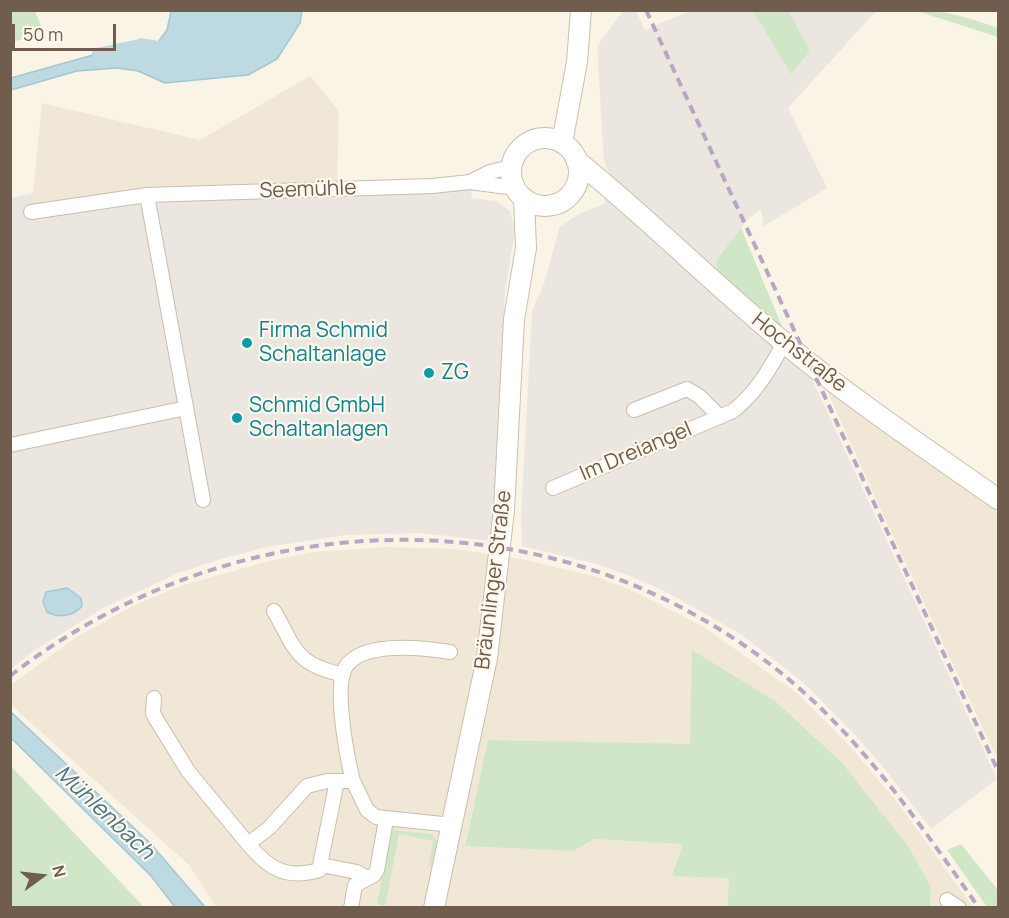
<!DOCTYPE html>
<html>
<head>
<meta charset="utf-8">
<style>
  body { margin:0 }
  #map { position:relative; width:1009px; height:918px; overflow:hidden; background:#faf4e7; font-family:Manrope,sans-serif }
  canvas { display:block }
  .frame { position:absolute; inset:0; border:12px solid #715d4e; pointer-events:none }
  .north { position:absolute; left:12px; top:846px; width:60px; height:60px; -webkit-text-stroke:4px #fdf8ed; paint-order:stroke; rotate:75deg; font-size:16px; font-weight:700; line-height:24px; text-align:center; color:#715d4e }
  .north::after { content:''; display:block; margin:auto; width:21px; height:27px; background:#715d4e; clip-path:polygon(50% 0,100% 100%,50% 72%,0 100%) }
  .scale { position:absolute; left:12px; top:24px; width:104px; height:27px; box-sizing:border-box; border:3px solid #715d4e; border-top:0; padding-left:8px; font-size:18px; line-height:21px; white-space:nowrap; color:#715d4e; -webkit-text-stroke:4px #fdf8ed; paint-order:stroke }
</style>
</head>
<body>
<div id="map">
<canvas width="1009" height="918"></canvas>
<div class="frame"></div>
<div class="north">N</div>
<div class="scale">50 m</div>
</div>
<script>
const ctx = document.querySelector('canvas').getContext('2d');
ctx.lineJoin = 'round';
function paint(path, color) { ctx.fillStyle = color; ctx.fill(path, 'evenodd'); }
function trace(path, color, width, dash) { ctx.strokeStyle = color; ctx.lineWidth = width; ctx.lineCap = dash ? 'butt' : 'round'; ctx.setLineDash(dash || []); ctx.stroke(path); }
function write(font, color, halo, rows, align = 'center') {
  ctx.font = font + ' Manrope,sans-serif'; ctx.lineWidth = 4.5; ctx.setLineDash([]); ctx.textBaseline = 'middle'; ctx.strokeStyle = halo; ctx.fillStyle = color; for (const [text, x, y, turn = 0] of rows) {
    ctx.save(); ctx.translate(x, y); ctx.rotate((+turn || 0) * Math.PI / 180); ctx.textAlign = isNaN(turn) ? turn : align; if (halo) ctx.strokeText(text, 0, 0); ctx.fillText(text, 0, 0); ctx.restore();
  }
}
paint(new Path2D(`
  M 310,76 L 339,111 L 337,189 L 31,212 L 42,103 L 200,140 Z
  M 817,368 L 998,499 L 998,761 L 879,506 Z
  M 386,547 L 454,549 L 516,558 L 594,576 L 631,590 L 704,627 L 798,694 L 846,742 L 894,798 L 973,907 L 930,907 L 931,887 L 693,650 L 690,745 L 488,740 L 465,845 L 574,851 L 594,839 L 684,844 L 729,878 L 727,907 L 216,907 L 189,865 L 11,705 L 11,685 L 75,638 L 133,606 L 180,586 L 269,561 L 313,552 Z`), '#f1e7d6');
paint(new Path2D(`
  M 623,11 L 636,11 L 645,30 L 690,11 L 753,11 L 791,73 L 810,51 L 789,11 L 876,11 L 788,108 L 827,188 L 764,226 L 761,209 L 748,219 L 717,259 L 717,272 L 784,331 L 811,377 L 997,779 L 931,829 L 881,764 L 855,735 L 805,684 L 741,634 L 668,593 L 635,578 L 597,564 L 522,546 L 521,517 L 532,311 L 544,284 L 560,226 L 581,213 L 604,204 L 609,173 L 604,161 L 597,46 Z
  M 470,182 L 472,198 L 496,201 L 510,211 L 515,231 L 505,291 L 497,485 L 491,541 L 421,533 L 346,535 L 267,547 L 224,558 L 176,574 L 105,607 L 33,651 L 11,669 L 11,198 L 34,193 L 31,211 L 147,195 Z`), '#ebe6e0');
paint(new Path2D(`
  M 11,10 L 35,11 L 43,31 L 11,43 Z
  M 753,11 L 789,11 L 810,51 L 791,74 Z
  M 917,11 C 947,10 970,18 998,28 L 998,37 Z
  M 741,228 L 784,331 L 717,272 L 717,259 Z
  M 692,650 L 775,701 L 841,762 L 908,846 L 931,887 L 930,907 L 727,907 L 729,878 L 672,876 L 683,844 L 594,839 L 574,851 L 465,846 L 488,740 L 690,744 Z
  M 11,766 L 144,907 L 11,907 Z
  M 391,830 L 432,834 L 439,844 L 433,866 L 429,865 L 433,841 L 399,834 L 385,906 L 377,904 Z
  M 961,844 L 998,890 L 998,907 L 987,907 L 947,850 Z`), '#d1e6c7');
const water = new Path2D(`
  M 171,11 L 302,11 L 300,23 L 277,59 L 248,75 L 165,83 L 138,71 L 117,68 L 77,71 L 11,90 L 11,78 L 118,48 L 120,56 L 143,51 L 140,39 L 158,42 L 167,30 Z
  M 67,588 L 81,598 L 82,606 C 73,617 58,618 47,612 L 43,602 L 46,592 Z
  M 11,712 L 150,843 L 205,907 L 175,907 L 151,876 L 11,738 Z`);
paint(water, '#bdd9e1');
trace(water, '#a5c7d2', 1.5);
trace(new Path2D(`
  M 99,55 L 142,46 L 160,49`), '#bdd9e1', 15);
const street = new Path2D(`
  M 470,182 L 490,172 L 511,167
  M 147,195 L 203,500
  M 31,212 L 147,195 L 432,186 L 470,182 L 515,188
  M 634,410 L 687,389 L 699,396 L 720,417
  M 10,445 L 186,408
  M 553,488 L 733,411 C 757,392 769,370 784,343
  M 274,611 C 297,651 294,663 343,675
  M 154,698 L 153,713 L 156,719 L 188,771 L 248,844
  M 337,781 L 319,870 C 286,880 268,868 248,844 L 269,828 L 307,786 L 327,781 L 353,781 L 367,810 L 376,817 L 452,825
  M 353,781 C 347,758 334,688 345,668 C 361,640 424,648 450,652
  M 321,865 L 357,872 L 367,878
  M 947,900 L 959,908
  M 351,908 L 355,885 L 374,875 L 377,870 L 386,820`);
const secondary = new Path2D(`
  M511 172a34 34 0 1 1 68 0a34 34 0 1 1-68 0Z
  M 562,143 L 577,62 L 581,10
  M 576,160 C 647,217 711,282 781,340 C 850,398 925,448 998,499
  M 434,908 L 487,658 L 504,510 L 514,319 L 526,248 L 524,198`);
trace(street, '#cbbdae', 16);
trace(secondary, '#cdbeac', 22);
trace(street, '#fff', 14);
trace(secondary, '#fff', 20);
trace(new Path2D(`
  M 646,10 L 998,771
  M 10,676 C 233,503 545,490 771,665 C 857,731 917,820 979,908`), '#b8a6c2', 4, [9, 6]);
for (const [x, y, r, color] of [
  [247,343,6,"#0f9aa8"],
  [429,373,6,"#0f9aa8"],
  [237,418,6,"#0f9aa8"]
]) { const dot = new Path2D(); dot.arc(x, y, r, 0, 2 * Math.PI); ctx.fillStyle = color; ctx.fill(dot); trace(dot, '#fdf8ed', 2); }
write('21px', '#715d4e', '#fdf8ed', [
  ["Seemühle",308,190,-2],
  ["Hochstraße",799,353,38],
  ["Im Dreiangel",636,452,-23],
  ["Bräunlinger Straße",494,580,-83]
]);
write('21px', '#0d838f', '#fdf8ed', [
  ["Firma Schmid",259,331],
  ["Schaltanlage",259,355],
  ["ZG",441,373],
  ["Schmid GmbH",249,406],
  ["Schaltanlagen",249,430]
], 'left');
write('italic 22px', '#4a7481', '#fdf8ed', [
  ["Mühlenbach",104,813,43]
]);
</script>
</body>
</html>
